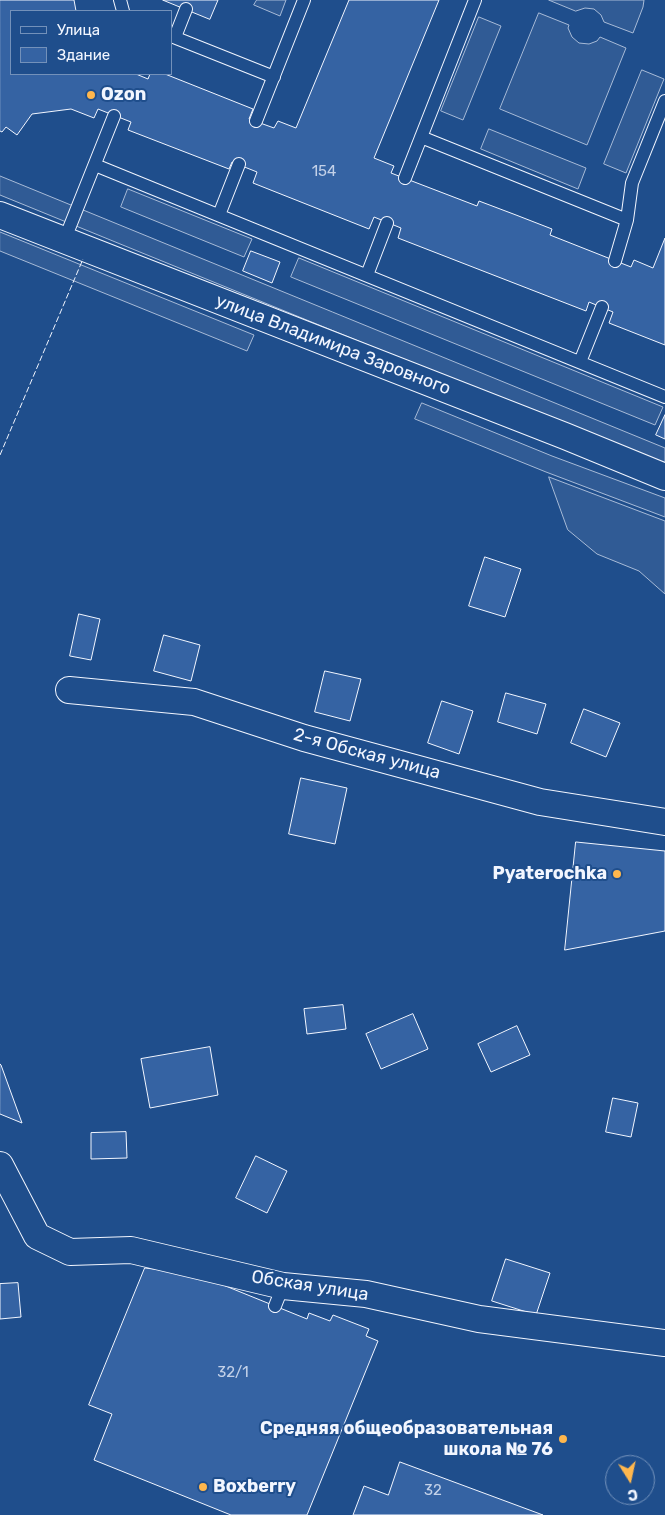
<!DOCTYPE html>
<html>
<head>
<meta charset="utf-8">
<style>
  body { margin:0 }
  #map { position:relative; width:665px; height:1515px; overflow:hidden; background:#1f4e8c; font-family:Rubik,sans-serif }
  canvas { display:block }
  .legend { position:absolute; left:10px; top:10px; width:162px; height:65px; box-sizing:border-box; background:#1f4e8c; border:1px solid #7391ba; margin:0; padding:6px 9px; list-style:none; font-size:15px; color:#f2f6ff }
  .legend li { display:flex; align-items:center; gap:10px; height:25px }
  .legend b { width:25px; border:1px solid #7391ba }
  .north { position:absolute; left:605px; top:1455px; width:50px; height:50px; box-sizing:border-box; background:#1f4e8c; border:1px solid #7391ba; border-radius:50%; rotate:170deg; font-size:14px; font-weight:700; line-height:20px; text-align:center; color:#f2f6ff }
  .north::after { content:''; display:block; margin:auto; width:18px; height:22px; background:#ffb74d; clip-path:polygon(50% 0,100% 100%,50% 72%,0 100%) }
</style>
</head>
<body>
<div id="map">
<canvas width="665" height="1515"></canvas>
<ul class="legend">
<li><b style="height:6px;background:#1f4e8c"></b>Улица</li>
<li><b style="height:14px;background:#3563a3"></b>Здание</li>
</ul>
<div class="north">С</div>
</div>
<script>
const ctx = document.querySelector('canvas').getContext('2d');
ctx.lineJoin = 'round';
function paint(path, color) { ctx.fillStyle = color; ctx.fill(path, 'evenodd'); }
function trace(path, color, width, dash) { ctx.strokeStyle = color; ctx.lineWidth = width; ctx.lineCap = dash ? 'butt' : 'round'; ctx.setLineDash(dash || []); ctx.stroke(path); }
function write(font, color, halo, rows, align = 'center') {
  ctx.font = font + ' Rubik,sans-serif'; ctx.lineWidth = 4; ctx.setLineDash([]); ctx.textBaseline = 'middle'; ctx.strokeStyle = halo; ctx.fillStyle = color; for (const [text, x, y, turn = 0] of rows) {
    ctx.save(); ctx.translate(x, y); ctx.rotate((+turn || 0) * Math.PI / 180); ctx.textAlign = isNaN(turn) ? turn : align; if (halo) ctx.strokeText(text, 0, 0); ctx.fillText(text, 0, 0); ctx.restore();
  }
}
const built = new Path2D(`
  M 257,0 L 286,0 L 280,16 L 254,5 Z
  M 549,0 L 644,0 L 643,7 L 633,33 L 604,22 L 601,15 L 594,9 L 585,8 L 576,11 Z
  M 539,13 L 569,25 L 568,28 L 572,37 L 579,43 L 589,44 L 597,41 L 600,37 L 626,48 L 587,145 L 500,109 Z
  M 479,17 L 501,26 L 463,120 L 441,111 Z
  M 642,70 L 664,79 L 626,173 L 604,164 Z
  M 489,129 L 586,168 L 578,189 L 481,149 Z
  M 0,176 L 665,448 L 665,466 L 0,195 Z
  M 128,189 L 252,239 L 244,257 L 121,207 Z
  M 0,232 L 254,335 L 247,351 L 0,251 Z
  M 299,258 L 663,407 L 655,425 L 291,277 Z
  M 422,403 L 552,456 L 665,498 L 665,517 L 546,472 L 415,419 Z
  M 549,477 L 665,521 L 665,594 L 639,571 L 597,554 L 568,530 Z`);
paint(built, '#305b95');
trace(built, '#a8bbd7', 1);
const building = new Path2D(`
  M 0,0 L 74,0 L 76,11 L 11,11 L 11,74 L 136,74 L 148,79 L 150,74 L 165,74 L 253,109 L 249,119 L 274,128 L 278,121 L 296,128 L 349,0 L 439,0 L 374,158 L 394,166 L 391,173 L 477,206 L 479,201 L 516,215 L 552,229 L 550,235 L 631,267 L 634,260 L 653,268 L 665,238 L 665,345 L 609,323 L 613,312 L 589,302 L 586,311 L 398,238 L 401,228 L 374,217 L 369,229 L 253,183 L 257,172 L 232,162 L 229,169 L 128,130 L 131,122 L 98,109 L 94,118 L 71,109 L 32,114 L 17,135 L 6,127 L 2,132 L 0,131 Z
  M 163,0 L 218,0 L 210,19 Z
  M 251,251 L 280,262 L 272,283 L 243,271 Z
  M 665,415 L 665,439 L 656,435 Z
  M 485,557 L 521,569 L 505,617 L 469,606 Z
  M 79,614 L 100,619 L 91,660 L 70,656 Z
  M 164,635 L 200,645 L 191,681 L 154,671 Z
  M 325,671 L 361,679 L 350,721 L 315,712 Z
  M 506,693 L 546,704 L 537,734 L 498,722 Z
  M 442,701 L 473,711 L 459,754 L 428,743 Z
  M 584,709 L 620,723 L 606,757 L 571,743 Z
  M 301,778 L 347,788 L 335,844 L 289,834 Z
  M 576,842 L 665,851 L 665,931 L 565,950 Z
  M 343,1005 L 346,1029 L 307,1034 L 304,1009 Z
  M 413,1014 L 428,1049 L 381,1069 L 366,1034 Z
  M 517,1026 L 530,1055 L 491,1072 L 478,1044 Z
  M 210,1047 L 218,1095 L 150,1108 L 141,1059 Z
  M 0,1064 L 1,1065 L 22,1123 L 0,1114 Z
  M 613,1098 L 638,1103 L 631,1137 L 606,1132 Z
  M 126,1132 L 127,1158 L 91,1159 L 91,1133 Z
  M 256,1156 L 287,1171 L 267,1213 L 236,1198 Z
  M 506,1259 L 550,1273 L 536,1315 L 492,1301 Z
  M 145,1268 L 196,1274 L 307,1319 L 309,1313 L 330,1321 L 333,1315 L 369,1329 L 366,1336 L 378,1341 L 307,1515 L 231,1515 L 94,1460 L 112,1414 L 89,1405 Z
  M 18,1283 L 21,1317 L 0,1319 L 0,1284 Z
  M 400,1462 L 543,1515 L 353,1515 L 364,1486 L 388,1495 Z`);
paint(building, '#3563a3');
trace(building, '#f2f6ff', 1);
const service = new Path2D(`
  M 120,0 L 123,11
  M 171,36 L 274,77
  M 175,37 L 186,9
  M 256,121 L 304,0
  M 421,137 L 627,220
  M 95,165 L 665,397
  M 405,178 L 475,0
  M 219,215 L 239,164
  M 64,241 L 114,116
  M 615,261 L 627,220 L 632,183 L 665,101
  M 367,275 L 387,223
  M 580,362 L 602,307
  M 275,1306 L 283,1286`);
const minor = new Path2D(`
  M 0,215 L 565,436 L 665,477
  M 69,690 L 194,702 L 304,738 L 540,802 L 665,822
  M 0,1165 L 37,1236 L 70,1252 L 131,1250 L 283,1286 L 366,1294 L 479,1319 L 665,1343`);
trace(service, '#f2f6ff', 14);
trace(minor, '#f2f6ff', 28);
trace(service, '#1f4e8c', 12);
trace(minor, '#1f4e8c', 26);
trace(new Path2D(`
  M 0,455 L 83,259`), '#f2f6ff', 1, [6, 2.5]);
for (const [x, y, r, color] of [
  [91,95,5,"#ffb74d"],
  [617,874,5,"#ffb74d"],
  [563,1439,5,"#ffb74d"],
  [203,1487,5,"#ffb74d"]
]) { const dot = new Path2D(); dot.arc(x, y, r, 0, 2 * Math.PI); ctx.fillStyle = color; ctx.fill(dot); trace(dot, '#1f4e8c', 2); }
write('15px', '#c3d1e8', null, [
  ["154",324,172],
  ["32/1",233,1373],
  ["32",433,1491]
]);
write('bold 18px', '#f2f6ff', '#1f4e8c', [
  ["Ozon",101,95],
  ["Pyaterochka",607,874,"right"],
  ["Средняя общеобразовательная",553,1429,"right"],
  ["школа № 76",553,1450,"right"],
  ["Boxberry",213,1487]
], 'left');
write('18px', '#f2f6ff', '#1f4e8c', [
  ["улица Владимира Заровного",333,345,21],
  ["2-я Обская улица",367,754,15],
  ["Обская улица",310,1286,9]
]);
</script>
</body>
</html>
